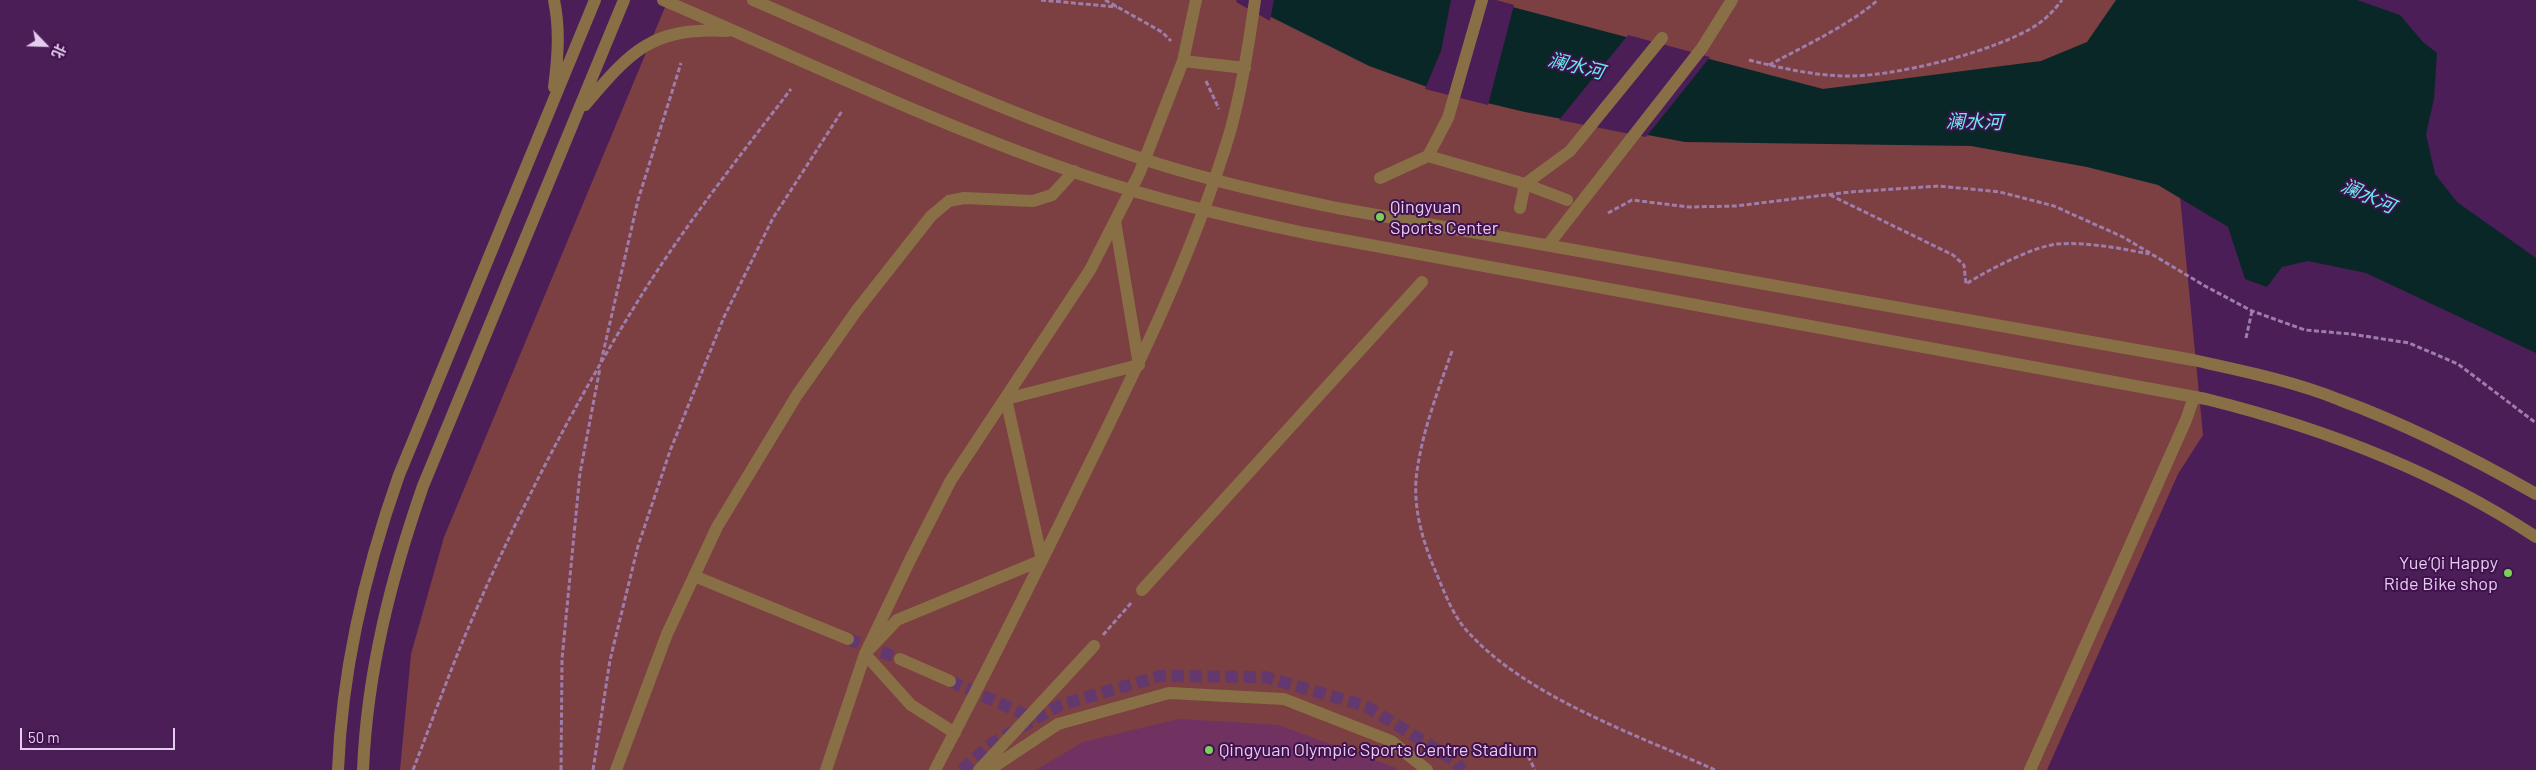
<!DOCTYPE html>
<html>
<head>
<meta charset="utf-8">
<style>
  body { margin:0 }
  #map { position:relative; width:2536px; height:770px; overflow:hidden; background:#4b1e58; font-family:Barlow,"Noto Sans SC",sans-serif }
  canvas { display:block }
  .north { position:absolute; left:20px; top:20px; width:50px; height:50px; -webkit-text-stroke:4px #40124d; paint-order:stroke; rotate:114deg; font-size:14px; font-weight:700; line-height:20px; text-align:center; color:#e6ccee }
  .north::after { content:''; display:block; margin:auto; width:18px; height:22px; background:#e6ccee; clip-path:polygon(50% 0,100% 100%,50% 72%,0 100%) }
  .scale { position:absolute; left:20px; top:728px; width:155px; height:22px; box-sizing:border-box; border:2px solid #e6ccee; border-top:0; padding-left:6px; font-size:15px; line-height:18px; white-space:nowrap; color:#e6ccee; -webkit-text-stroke:4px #40124d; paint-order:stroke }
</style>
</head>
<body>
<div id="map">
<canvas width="2536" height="770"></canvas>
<div class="north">北</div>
<div class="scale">50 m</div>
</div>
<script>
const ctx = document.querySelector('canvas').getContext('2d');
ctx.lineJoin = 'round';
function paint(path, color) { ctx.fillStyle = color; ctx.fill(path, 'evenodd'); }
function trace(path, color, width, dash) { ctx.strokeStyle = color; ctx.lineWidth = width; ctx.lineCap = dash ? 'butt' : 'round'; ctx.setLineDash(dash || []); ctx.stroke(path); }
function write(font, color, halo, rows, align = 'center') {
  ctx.font = font + ' Barlow,"Noto Sans SC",sans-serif'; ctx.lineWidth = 4; ctx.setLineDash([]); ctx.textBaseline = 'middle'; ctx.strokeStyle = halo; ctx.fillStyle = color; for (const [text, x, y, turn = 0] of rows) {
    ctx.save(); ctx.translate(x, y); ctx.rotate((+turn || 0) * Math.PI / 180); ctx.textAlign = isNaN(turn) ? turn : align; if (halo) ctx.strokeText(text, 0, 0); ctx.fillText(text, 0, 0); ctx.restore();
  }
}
paint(new Path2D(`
  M 668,0 L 2161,0 L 2203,435 L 2178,474 L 2047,770 L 400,770 L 411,654 L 444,537 Z`), '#7c3f42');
paint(new Path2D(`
  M 1237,0 L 1486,0 L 1823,89 L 2041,61 L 2087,42 L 2116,0 L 2357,0 L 2400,15 L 2423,42 L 2437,53 L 2434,99 L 2426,134 L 2435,174 L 2457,202 L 2536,258 L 2536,353 L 2366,273 L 2308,261 L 2282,267 L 2267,287 L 2245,279 L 2228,227 L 2158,185 L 2087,167 L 1971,146 L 1685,142 L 1525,112 L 1441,92 L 1369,66 Z`), '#0a2728');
paint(new Path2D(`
  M 1237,0 L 1274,0 L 1270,21 L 1236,2 Z
  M 1451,0 L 1496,0 L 1514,5 L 1488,105 L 1425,89 L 1441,51 Z
  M 1628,35 L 1710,57 L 1646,137 L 1559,120 Z`), '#4b1e58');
paint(new Path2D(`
  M 1179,719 L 1278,725 L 1396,768 L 1396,770 L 1036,770 L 1083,742 Z`), '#713262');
trace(new Path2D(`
  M 848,639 L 900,659
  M 950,681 L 1035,719
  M 962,770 L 991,744 L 1060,705 L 1160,676 L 1265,677 L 1366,706 L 1455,761 L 1462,770`), '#62386e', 12, [12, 6]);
trace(new Path2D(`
  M 1041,0 L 1117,7
  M 1105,0 L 1162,32 L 1171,41
  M 1749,60 C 1780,68 1812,75 1843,76 C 1891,78 1999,51 2038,24 C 2047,18 2056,8 2062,0
  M 1769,65 C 1806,45 1846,27 1878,0
  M 1206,81 L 1219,109
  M 1830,195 L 1953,255 L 1964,265 L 1966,284 C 1988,270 2032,247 2057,244 C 2088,242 2119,248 2149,254
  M 1608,213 L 1632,200 L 1689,207 L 1736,206 L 1850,192 L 1939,186 L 2000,192 L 2054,206 L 2123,237 L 2205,286 L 2252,311 L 2305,330 L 2351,334 L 2409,343 L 2458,364 L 2536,423
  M 2246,338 L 2252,311
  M 1452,351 C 1438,391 1423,429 1417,471 C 1412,504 1422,540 1435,570 C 1444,591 1453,617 1469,633 C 1527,697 1637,735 1715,770
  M 601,362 L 638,200 L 681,63
  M 1103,635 L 1132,602
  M 1528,756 L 1535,770
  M 413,770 C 430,726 446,682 464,638 C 514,520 573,405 641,296 C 686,224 739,157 791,89
  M 561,770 L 562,659 L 580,473 L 600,368
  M 593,770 L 610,660 L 638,546 L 670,451 L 724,317 L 773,218 L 842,111`), '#9f7daa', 3, [5, 2.5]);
trace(new Path2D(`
  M 554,0 C 560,29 558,57 554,87
  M 663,0 C 805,61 946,129 1092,178 C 1162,201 1233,218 1305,233 L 2206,399 C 2323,428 2435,470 2536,537
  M 753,0 C 876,53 998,110 1125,153 C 1194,177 1265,193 1337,208 L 2193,360 C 2243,371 2293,381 2340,400 C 2408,425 2473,458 2536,494
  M 1183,61 L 1245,68
  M 585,105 C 631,51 651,27 727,31
  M 1428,156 L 1448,118 L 1482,0
  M 1380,178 L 1428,156 L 1525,184 L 1567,200
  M 1520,208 L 1525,184 L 1570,151 L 1662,38
  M 1115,221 L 1139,365
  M 1548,245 L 1702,48 L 1732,0
  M 694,576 L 848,639
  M 1142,590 L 1422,282
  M 900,659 L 950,681
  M 955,733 L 911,705 L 865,654 L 897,620 L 1042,560 L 1006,399 L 1139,365
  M 338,770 C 342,668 365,571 399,475 L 595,0
  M 363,770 C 367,672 391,578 423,486 L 624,0
  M 616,770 L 667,634 L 717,527 L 797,395 L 857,310 L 931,216 L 949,201 L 964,198 L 1033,201 L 1052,195 L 1074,171
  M 826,770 L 865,654 L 910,560 L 951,480 L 1090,270 L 1139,174 L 1183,61 L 1196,0
  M 935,770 C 986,673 1035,575 1083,477 C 1138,366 1194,252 1230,132 C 1242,89 1249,44 1255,0
  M 979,770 L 1094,646
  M 989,770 L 1058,724 L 1169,693 L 1284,699 L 1391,741 L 1427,770
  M 2030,770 L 2186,420 L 2194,397`), '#896f46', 12);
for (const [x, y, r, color] of [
  [1380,217,5,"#79d157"],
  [2508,573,5,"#79d157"],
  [1209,750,5,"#79d157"]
]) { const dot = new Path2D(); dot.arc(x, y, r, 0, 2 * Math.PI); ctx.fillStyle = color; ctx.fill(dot); trace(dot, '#40124d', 2); }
write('18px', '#e6ccee', '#40124d', [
  ["Qingyuan",1390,207],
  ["Sports Center",1390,228],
  ["Yue‘Qi Happy",2498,563,"right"],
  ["Ride Bike shop",2498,584,"right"],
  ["Qingyuan Olympic Sports Centre Stadium",1219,750]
], 'left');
write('italic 19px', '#67ebef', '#40124d', [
  ["澜水河",1576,66,14],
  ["澜水河",1974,122,1],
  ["澜水河",2368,196,24]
]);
</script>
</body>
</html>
